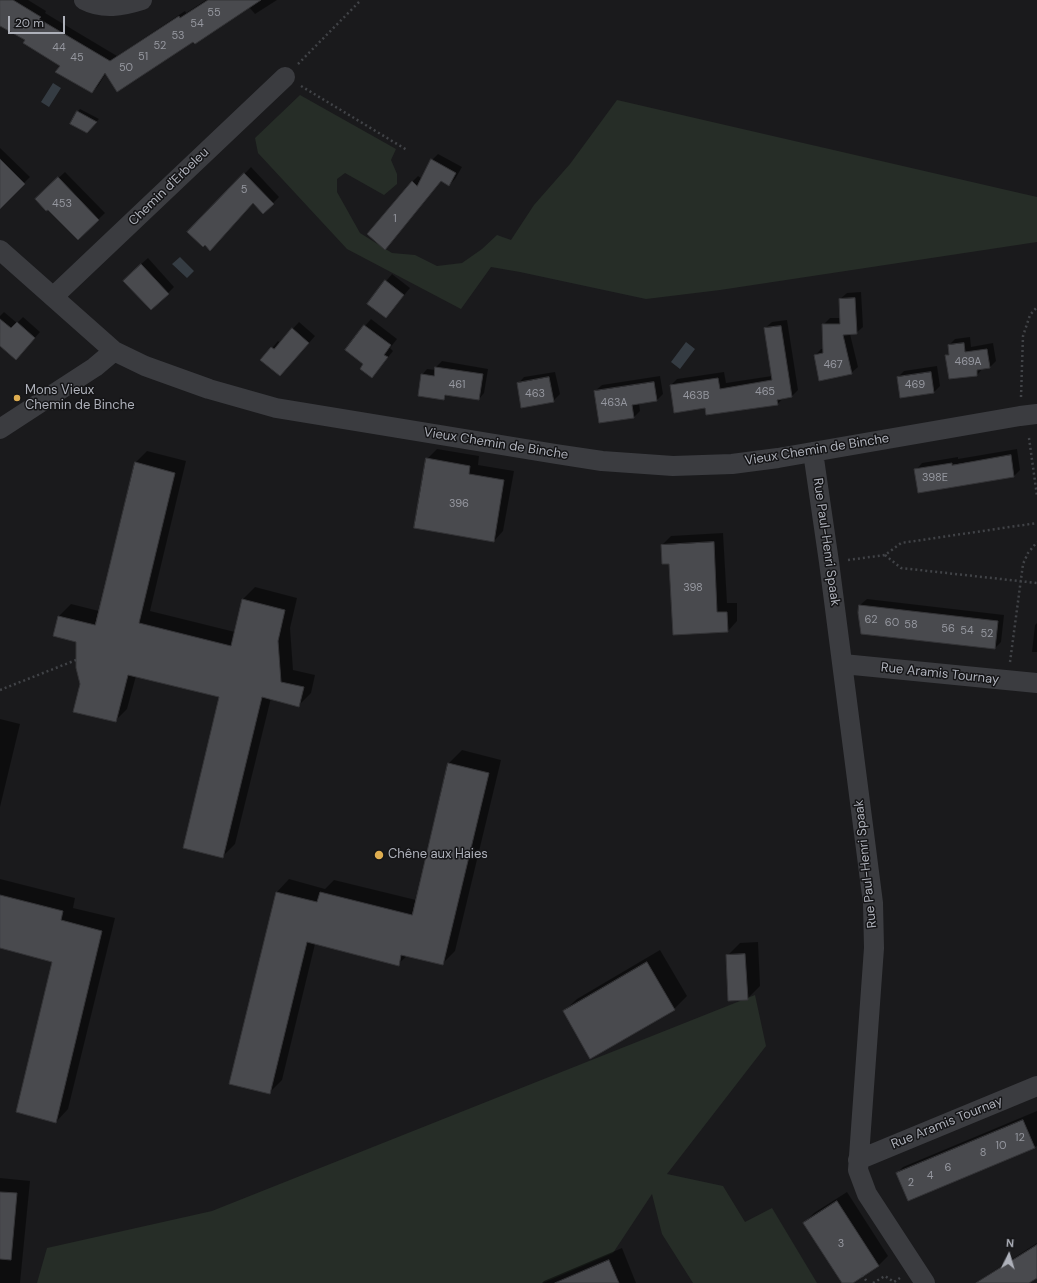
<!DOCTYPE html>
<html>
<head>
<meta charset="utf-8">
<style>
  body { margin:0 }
  #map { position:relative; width:1037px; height:1283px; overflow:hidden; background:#1a1a1c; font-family:"DM Sans",sans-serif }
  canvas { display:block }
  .north { position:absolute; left:989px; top:1235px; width:40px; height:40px; -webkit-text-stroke:3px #151517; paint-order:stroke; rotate:5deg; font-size:11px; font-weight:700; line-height:16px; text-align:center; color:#aeb1ba }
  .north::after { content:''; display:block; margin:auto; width:14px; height:18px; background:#aeb1ba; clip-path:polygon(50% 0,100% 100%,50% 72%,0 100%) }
  .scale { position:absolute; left:8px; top:16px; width:57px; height:18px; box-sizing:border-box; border:2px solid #aeb1ba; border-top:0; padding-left:5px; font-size:12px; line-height:14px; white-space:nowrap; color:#aeb1ba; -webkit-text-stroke:3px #151517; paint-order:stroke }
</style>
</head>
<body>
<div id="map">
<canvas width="1037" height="1283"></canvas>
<div class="north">N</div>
<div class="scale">20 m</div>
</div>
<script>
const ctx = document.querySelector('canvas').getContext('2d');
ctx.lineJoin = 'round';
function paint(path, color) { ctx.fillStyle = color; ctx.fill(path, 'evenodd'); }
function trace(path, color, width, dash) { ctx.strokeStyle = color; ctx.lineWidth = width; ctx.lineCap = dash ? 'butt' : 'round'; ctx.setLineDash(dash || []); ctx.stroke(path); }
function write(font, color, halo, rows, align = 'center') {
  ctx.font = font + ' "DM Sans",sans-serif'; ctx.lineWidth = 3; ctx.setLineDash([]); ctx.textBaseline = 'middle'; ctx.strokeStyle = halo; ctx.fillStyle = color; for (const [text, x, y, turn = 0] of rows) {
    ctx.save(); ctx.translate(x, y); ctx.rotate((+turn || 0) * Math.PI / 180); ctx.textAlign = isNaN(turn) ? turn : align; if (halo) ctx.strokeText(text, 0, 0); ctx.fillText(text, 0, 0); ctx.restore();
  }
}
paint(new Path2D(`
  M 300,95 L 396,149 L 391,160 L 397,174 L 397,184 L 384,195 L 345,173 L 337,179 L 337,192 L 360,233 L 392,253 L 415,255 L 437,266 L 462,263 L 482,249 L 497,235 L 511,240 L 534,205 L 570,164 L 617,100 L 1037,197 L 1037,242 L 720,290 L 646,299 L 520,272 L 491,267 L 461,309 L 347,249 L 258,153 L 255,138 Z
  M 755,995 L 766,1046 L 667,1174 L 723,1186 L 745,1222 L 772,1208 L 817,1283 L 693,1283 L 662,1234 L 652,1194 L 613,1253 L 543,1283 L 37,1283 L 47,1248 L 212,1211 Z`), '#262d27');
paint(new Path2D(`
  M 53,83 L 61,88 L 49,107 L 41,102 Z
  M 180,257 L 194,271 L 187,278 L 172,264 Z
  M 686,342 L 695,349 L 680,369 L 671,362 Z`), '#353c43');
paint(new Path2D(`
  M 0,0 L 28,0 L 46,11 L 45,13 L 117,56 L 185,11 L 186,13 L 206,0 L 277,0 L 255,14 L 249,7 L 193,40 L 106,73 L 98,86 L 92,92 L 62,66 L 26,40 L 0,26 Z
  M 80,109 L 99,119 L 86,132 L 77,112 Z
  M 0,148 L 30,177 L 5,202 L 0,197 Z
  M 438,154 L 462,167 L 455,179 L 449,185 L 441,181 L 385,249 L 412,182 L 418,176 L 422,179 L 432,160 Z
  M 251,167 L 279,197 L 264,212 L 253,202 L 189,232 Z
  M 65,172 L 105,213 L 78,239 L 48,208 L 36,199 Z
  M 148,258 L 174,287 L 168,293 L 130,274 Z
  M 392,274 L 410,288 L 386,317 L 368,303 Z
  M 861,292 L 863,327 L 856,333 L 850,334 L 858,367 L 851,373 L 815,356 L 821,349 L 824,349 L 823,325 L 830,318 L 841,318 L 840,299 L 847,293 Z
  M 4,312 L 17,323 L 23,317 L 40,332 L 24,350 L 0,345 L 0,316 Z
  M 371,319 L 397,339 L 390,348 L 393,351 L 372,377 L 365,364 L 347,350 L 365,326 Z
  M 787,320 L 798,390 L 792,396 L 784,398 L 777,404 L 706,407 L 671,385 L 677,379 L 724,372 L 726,383 L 772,376 L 765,328 L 772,322 Z
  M 299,322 L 315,336 L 286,369 L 262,360 L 278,341 L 280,343 Z
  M 970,337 L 971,347 L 993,343 L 996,361 L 990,367 L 983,368 L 977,375 L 947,356 L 950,352 L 949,345 L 955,339 Z
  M 442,361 L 488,369 L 484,393 L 479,399 L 448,394 L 443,399 L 422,375 L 427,369 L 436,370 L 436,367 Z
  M 937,366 L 940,386 L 934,392 L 898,377 L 904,371 Z
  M 555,372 L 560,394 L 553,401 L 518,384 L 524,377 Z
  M 660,376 L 663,394 L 657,400 L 639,403 L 640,411 L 634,417 L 595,391 L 602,385 Z
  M 437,449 L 479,456 L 478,465 L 514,471 L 503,531 L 494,541 L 427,459 Z
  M 1017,449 L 1020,470 L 1014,476 L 916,470 L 922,463 L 958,457 L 958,459 Z
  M 147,451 L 186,461 L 150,611 L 235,632 L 243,599 L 255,587 L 297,598 L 290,628 L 293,670 L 315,675 L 311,693 L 299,705 L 271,698 L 235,844 L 223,856 L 221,696 L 136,676 L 127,709 L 115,721 L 81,684 L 77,641 L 54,635 L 59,616 L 71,604 L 99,611 L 135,463 Z
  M 723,533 L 727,603 L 737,603 L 737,621 L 728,631 L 670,563 L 662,545 L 671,536 Z
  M 867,599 L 1004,615 L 1001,642 L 995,648 L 860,605 Z
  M 1037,623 L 1037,652 L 1032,652 L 1035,625 Z
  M 0,719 L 20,724 L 0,807 Z
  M 462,750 L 501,760 L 455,951 L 442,964 L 407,956 L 398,964 L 315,944 L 282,1080 L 269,1093 L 277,892 L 289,879 L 325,889 L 334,880 L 416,900 L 449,763 Z
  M 0,879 L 75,898 L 73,908 L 115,918 L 68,1109 L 56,1122 L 53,961 L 0,947 Z
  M 758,942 L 760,986 L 747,999 L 727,956 L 740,943 Z
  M 660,950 L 687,996 L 674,1009 L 564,1011 L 577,999 Z
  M 1037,1111 L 1037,1146 L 908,1200 L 897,1173 L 903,1167 Z
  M 0,1178 L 30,1181 L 20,1283 L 0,1283 Z
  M 847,1192 L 888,1256 L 878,1266 L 851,1283 L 843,1283 L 804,1223 L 814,1213 Z
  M 1037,1243 L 1037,1277 L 1027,1283 L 975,1283 Z
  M 622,1248 L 636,1283 L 542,1283 L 544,1281 Z`), '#0007');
const building = new Path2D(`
  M 0,0 L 13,0 L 41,17 L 39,19 L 110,61 L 179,16 L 180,18 L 208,0 L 261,0 L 195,44 L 193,42 L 117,92 L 105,73 L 92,93 L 55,72 L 60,66 L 23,43 L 25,40 L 0,26 Z
  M 77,111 L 97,122 L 87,133 L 70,124 Z
  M 0,159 L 25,184 L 0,209 Z
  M 431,159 L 456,173 L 449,186 L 441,181 L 385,250 L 367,234 L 412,181 L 417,186 Z
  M 244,173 L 274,204 L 263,214 L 253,203 L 210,251 L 205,245 L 203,247 L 187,232 Z
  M 58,177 L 99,220 L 78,240 L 48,210 L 46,211 L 35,199 Z
  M 141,264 L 169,294 L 151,310 L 123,281 Z
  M 385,280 L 404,295 L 386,318 L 367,304 Z
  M 855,298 L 857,334 L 843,335 L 852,374 L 819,381 L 814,355 L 823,353 L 822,324 L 840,324 L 839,299 Z
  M 0,319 L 11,328 L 17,322 L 35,338 L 16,360 L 0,346 Z
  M 364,325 L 391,345 L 384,355 L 388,357 L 372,378 L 360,369 L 363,364 L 345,350 Z
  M 781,326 L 792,397 L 777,400 L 778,405 L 706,415 L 705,408 L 674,413 L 670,385 L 718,378 L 720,389 L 772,380 L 764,328 Z
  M 292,328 L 309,343 L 280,376 L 260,360 L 271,347 L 274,349 Z
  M 964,343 L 965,352 L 987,349 L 990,368 L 977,370 L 977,376 L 949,379 L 945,355 L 949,355 L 948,345 Z
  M 435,367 L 483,374 L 479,400 L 445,395 L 444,400 L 418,396 L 421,374 L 434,376 Z
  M 931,372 L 934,393 L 900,398 L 897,377 Z
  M 549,377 L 554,402 L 521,408 L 517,383 Z
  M 654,382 L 657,401 L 632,405 L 634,418 L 599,423 L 594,391 Z
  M 1011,455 L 1014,477 L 918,493 L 914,469 L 952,463 L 952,465 Z
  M 426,458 L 470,466 L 469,474 L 504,480 L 494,542 L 414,528 Z
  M 135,462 L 175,473 L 139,623 L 231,646 L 242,599 L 285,610 L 278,641 L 281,682 L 304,687 L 299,707 L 262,697 L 223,858 L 183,848 L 219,697 L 128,675 L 116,722 L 73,712 L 80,684 L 76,668 L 76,642 L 53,636 L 58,616 L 95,625 Z
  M 714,542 L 717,612 L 727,612 L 728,632 L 673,635 L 669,564 L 662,564 L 661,545 Z
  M 859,605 L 998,621 L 995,649 L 861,634 L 858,613 Z
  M 448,763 L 489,773 L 443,965 L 401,955 L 399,966 L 307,942 L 270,1094 L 229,1084 L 276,892 L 317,902 L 320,892 L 412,915 Z
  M 0,895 L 63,911 L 61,920 L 102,931 L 56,1123 L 16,1112 L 52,962 L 0,948 Z
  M 745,954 L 748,1000 L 728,1001 L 726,955 Z
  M 647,962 L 675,1010 L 590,1059 L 563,1011 Z
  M 1023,1120 L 1035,1148 L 908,1201 L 896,1173 Z
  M 0,1192 L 17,1193 L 11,1260 L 0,1259 Z
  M 837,1201 L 879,1266 L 853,1283 L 842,1283 L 803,1223 Z
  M 1037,1245 L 1037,1278 L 1029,1283 L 976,1283 Z
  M 609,1260 L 619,1283 L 555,1283 Z`);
paint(building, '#494a4e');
trace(building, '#343437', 1);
trace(new Path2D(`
  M 298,64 L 361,0
  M 301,86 L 407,150
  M 1021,397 L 1023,336 L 1030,315 L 1037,307
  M 1029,438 L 1037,496
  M 885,555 L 901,568 L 1037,583
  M 848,560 L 885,555 L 901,543 L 1037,523
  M 1010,662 L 1023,564 L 1028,553 L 1037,542
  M 0,690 L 76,660
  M 862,1275 L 868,1283
  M 873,1283 L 885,1276 L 894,1282 L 900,1278`), '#414347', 2.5, [2, 3]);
trace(new Path2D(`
  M 84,0 C 103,10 123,6 142,0
  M 0,250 L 114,351 L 145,366 L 209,389 L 276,408 L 556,454 L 602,461 L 673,466 L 732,464 L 778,458 L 1020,416 L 1037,414
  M 53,297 L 285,77
  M 0,429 L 95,367 L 114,351
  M 813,452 L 829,562 L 873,903 L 874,948 L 858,1170 L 867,1194 L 925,1283
  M 843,664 L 1037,683
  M 858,1160 L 1037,1086`), '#3b3c40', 20);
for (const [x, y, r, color] of [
  [17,398,4,"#dead50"],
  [379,855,5,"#dead50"]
]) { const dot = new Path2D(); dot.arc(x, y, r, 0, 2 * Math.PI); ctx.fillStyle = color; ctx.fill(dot); trace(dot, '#151517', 1.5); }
write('11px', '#95979f', null, [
  ["55",214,13],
  ["54",197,24],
  ["53",178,36],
  ["52",160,46],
  ["44",59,48],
  ["51",143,57],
  ["45",77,58],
  ["50",126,68],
  ["5",244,190],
  ["453",62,204],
  ["1",395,219],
  ["469A",968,362],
  ["467",833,365],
  ["461",457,385],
  ["469",915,385],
  ["465",765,392],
  ["463",535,394],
  ["463B",696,396],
  ["463A",614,403],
  ["398E",935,478],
  ["396",459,504],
  ["398",693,588],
  ["62",871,620],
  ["60",892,623],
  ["58",911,625],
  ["56",948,629],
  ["54",967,631],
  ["52",987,634],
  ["12",1020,1138],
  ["10",1001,1146],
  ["8",983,1153],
  ["6",948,1168],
  ["4",930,1176],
  ["2",911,1183],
  ["3",841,1244]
]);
write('13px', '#aeb1ba', '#151517', [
  ["Chemin d'Erbeleu",169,187,-44],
  ["Vieux Chemin de Binche",496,444,9],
  ["Vieux Chemin de Binche",817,450,-9],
  ["Rue Paul-Henri Spaak",826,542,82],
  ["Rue Aramis Tournay",940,674,6],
  ["Rue Paul-Henri Spaak",866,864,-96],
  ["Rue Aramis Tournay",947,1123,-22]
]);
write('13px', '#aeb1ba', '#151517', [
  ["Mons Vieux",25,391],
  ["Chemin de Binche",25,406],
  ["Chêne aux Haies",388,855]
], 'left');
</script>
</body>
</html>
